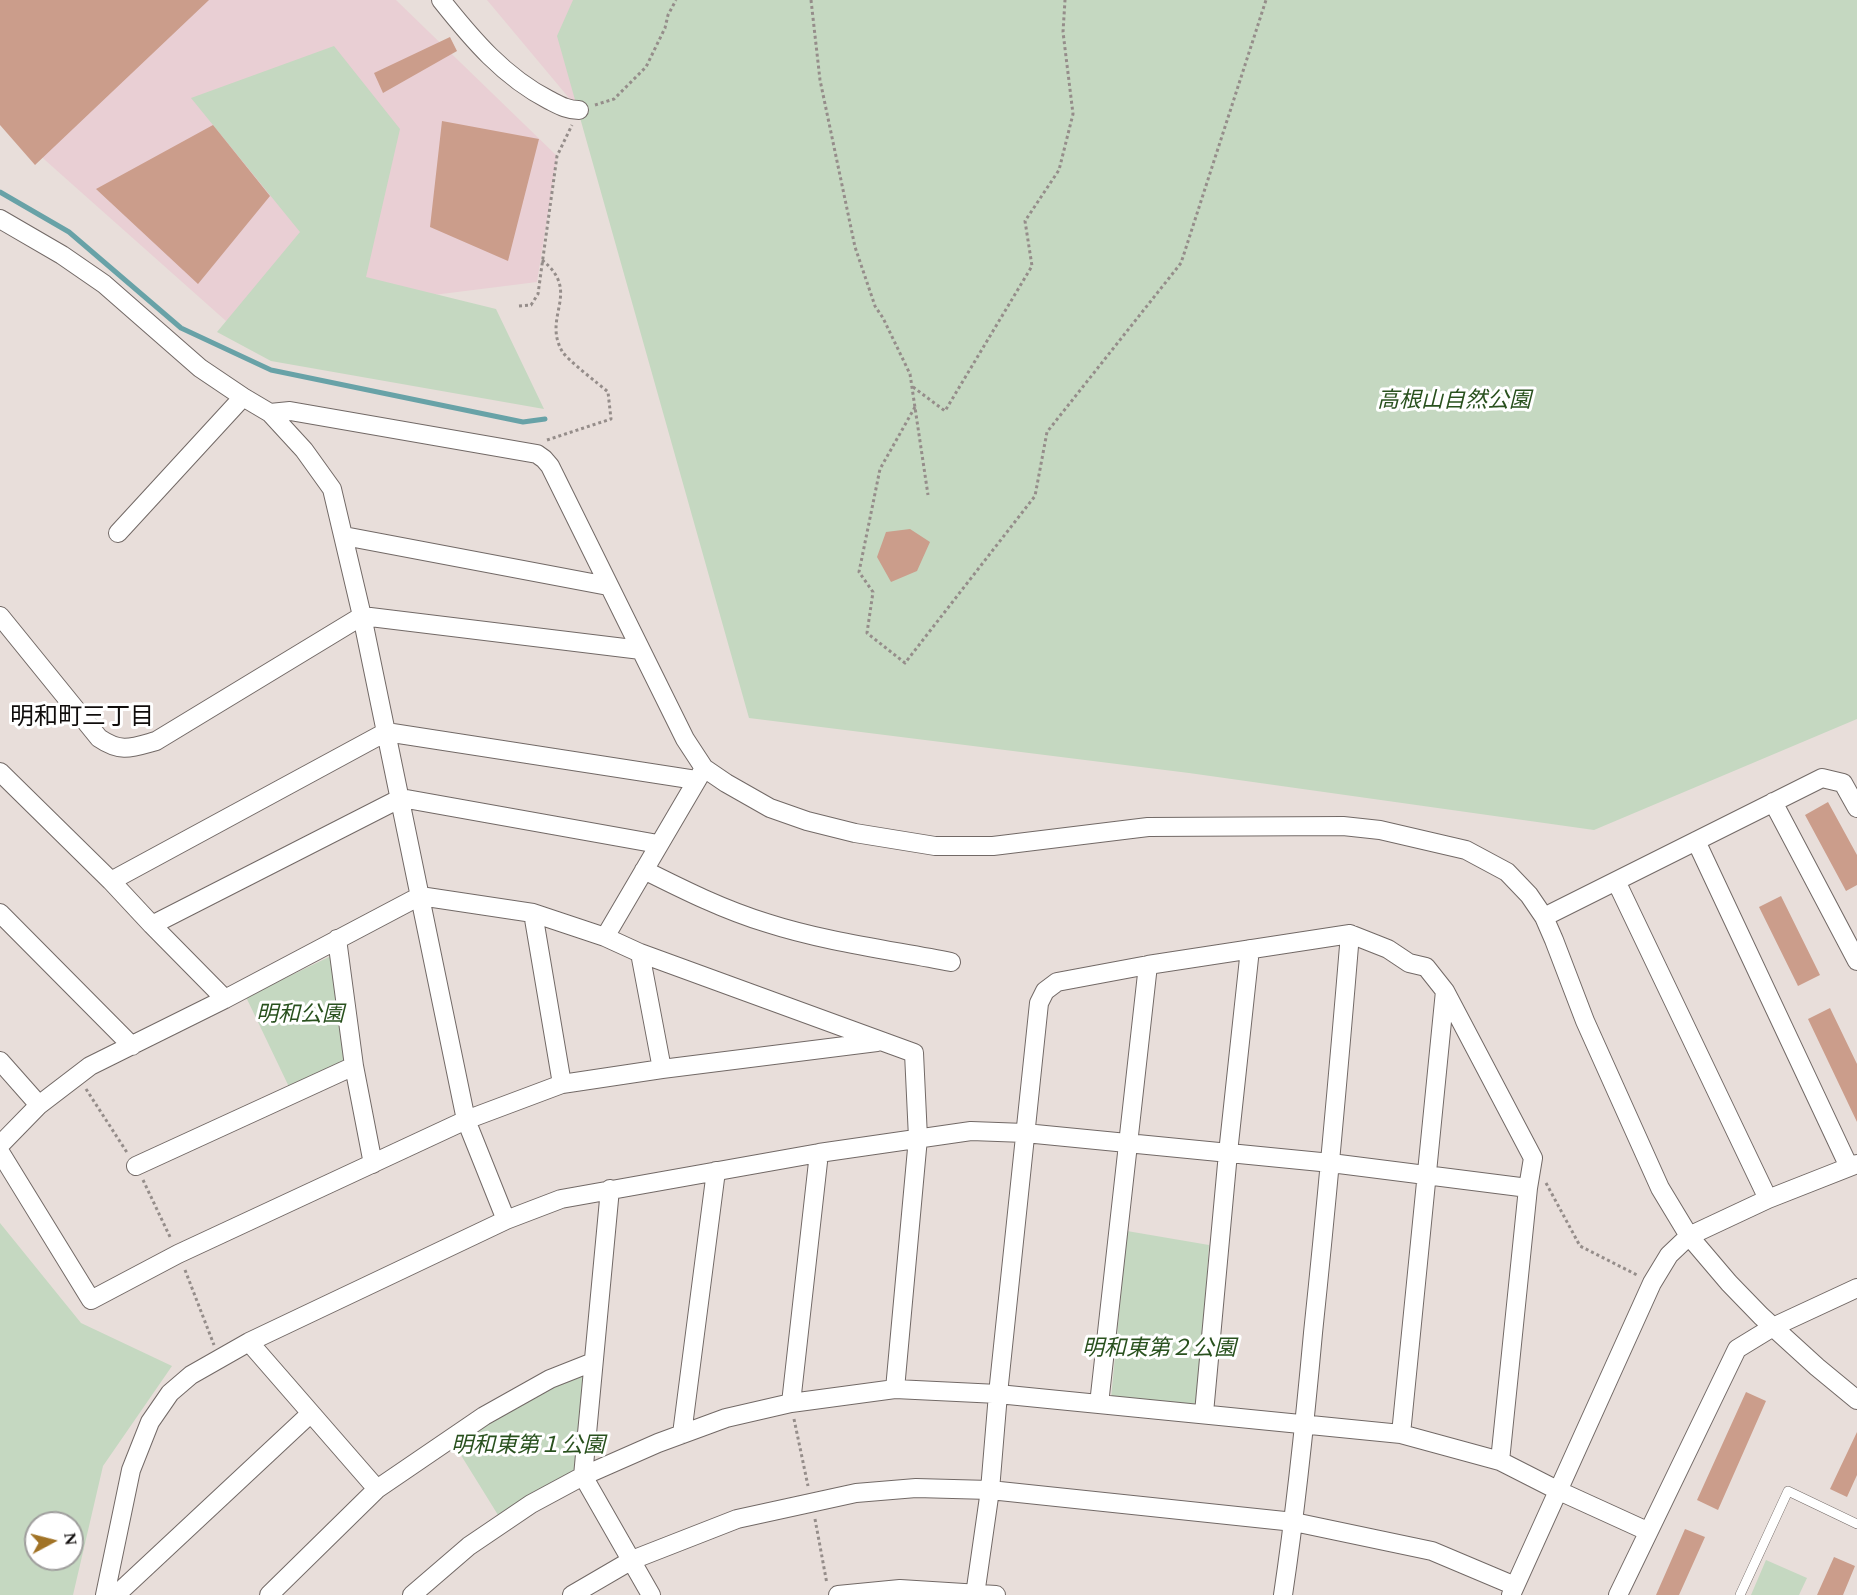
<!DOCTYPE html>
<html>
<head>
<meta charset="utf-8">
<style>
  body { margin:0 }
  #map { position:relative; width:1857px; height:1595px; overflow:hidden; background:#e8deda; font-family:Spectral,serif }
  canvas { display:block }
  .north { position:absolute; left:24px; top:1511px; width:60px; height:60px; box-sizing:border-box; background:#fff; border:2px solid #9f9e9d; border-radius:50%; rotate:83deg; font-size:16px; font-weight:700; line-height:24px; text-align:center; color:#0f0c0b }
  .north::after { content:''; display:block; margin:auto; width:21px; height:27px; background:#a17326; clip-path:polygon(50% 0,100% 100%,50% 72%,0 100%) }
</style>
</head>
<body>
<div id="map">
<canvas width="1857" height="1595"></canvas>
<div class="north">N</div>
</div>
<script>
const ctx = document.querySelector('canvas').getContext('2d');
ctx.lineJoin = 'round';
function paint(path, color) { ctx.fillStyle = color; ctx.fill(path, 'evenodd'); }
function trace(path, color, width, dash) { ctx.strokeStyle = color; ctx.lineWidth = width; ctx.lineCap = dash ? 'butt' : 'round'; ctx.setLineDash(dash || []); ctx.stroke(path); }
function write(font, color, halo, rows, align = 'center') {
  ctx.font = font + ' Spectral,"Noto Sans JP",serif'; ctx.lineWidth = 6; ctx.setLineDash([]); ctx.textBaseline = 'middle'; ctx.strokeStyle = halo; ctx.fillStyle = color; for (const [text, x, y, turn = 0] of rows) {
    ctx.save(); ctx.translate(x, y); ctx.rotate((+turn || 0) * Math.PI / 180); ctx.textAlign = isNaN(turn) ? turn : align; if (halo) ctx.strokeText(text, 0, 0); ctx.fillText(text, 0, 0); ctx.restore();
  }
}
paint(new Path2D(`
  M 0,0 L 396,0 L 557,156 L 537,282 L 226,321 L 0,120 Z
  M 487,0 L 596,0 L 579,110 Z`), '#e9cfd4');
paint(new Path2D(`
  M 573,0 L 1857,0 L 1857,719 L 1594,830 L 1189,773 L 749,718 L 557,36 Z
  M 334,46 L 400,129 L 366,277 L 496,309 L 544,409 L 271,361 L 217,332 L 300,232 L 191,98 Z
  M 331,956 L 348,1063 L 290,1089 L 246,997 Z
  M 0,1223 L 81,1323 L 172,1366 L 103,1466 L 73,1595 L 0,1595 ZM 36,1523 L 72,1523 L 72,1559 L 36,1559 Z
  M 1127,1231 L 1209,1245 L 1198,1404 L 1111,1398 Z
  M 583,1373 L 574,1472 L 498,1515 L 454,1444 L 526,1397 Z
  M 1766,1560 L 1807,1578 L 1799,1595 L 1751,1595 Z`), '#c5d8c1');
trace(new Path2D(`
  M 0,192 L 69,232 L 181,328 L 271,370 L 523,422 L 545,419`), '#68a2a7', 5);
paint(new Path2D(`
  M 0,0 L 209,0 L 35,165 L 0,125 Z
  M 450,37 L 457,51 L 383,93 L 374,73 Z
  M 442,121 L 539,139 L 508,261 L 430,227 Z
  M 213,125 L 270,196 L 198,284 L 96,189 Z
  M 910,529 L 930,542 L 917,571 L 891,582 L 877,557 L 886,532 Z
  M 1828,802 L 1857,855 L 1857,885 L 1846,891 L 1805,815 Z
  M 1781,896 L 1820,975 L 1798,986 L 1759,907 Z
  M 1830,1008 L 1857,1064 L 1857,1122 L 1808,1019 Z
  M 1746,1392 L 1766,1401 L 1718,1510 L 1697,1500 Z
  M 1857,1432 L 1857,1475 L 1847,1497 L 1830,1489 Z
  M 1685,1529 L 1705,1537 L 1679,1595 L 1656,1595 Z
  M 1834,1557 L 1855,1566 L 1843,1595 L 1817,1595 Z`), '#cb9d8b');
const service = new Path2D(`
  M 1740,1595 L 1788,1491 L 1857,1524`);
const minor = new Path2D(`
  M 441,0 C 472,39 504,77 549,100 C 559,105 567,110 579,110
  M 0,219 L 62,255 L 104,284 L 200,368 L 243,397 L 270,413
  M 118,533 L 243,397
  M 344,536 L 608,586
  M 0,616 L 99,738 C 121,753 131,748 156,741 L 362,616 L 641,650
  M 0,772 L 111,881 L 152,925 L 225,999
  M 1773,802 L 1857,961
  M 1696,841 L 1849,1167
  M 644,870 C 684,890 724,910 767,923 C 826,942 890,950 951,962
  M 111,881 L 386,732 L 696,780
  M 1616,881 L 1768,1199
  M 0,913 L 132,1046
  M 533,913 L 562,1084
  M 1544,917 L 1822,778 L 1843,783 L 1857,808
  M 152,925 L 401,798 L 658,844
  M 605,937 L 703,770
  M 337,939 L 354,1066 L 373,1164
  M 640,953 L 662,1069
  M 0,1061 L 39,1105
  M 0,1145 L 39,1105 L 90,1066 L 225,999 L 420,896 L 533,913 L 605,937 L 640,953 L 914,1053 L 918,1138 L 895,1389
  M 0,1152 L 91,1300 L 178,1254 L 466,1120 L 562,1084 L 662,1069 L 877,1042
  M 136,1166 L 354,1066
  M 610,1189 L 583,1476 L 651,1595
  M 506,1220 L 466,1120 L 362,616 L 332,489 L 304,450 L 270,413 L 290,411 L 537,454 L 544,459 L 550,466 L 685,739 L 704,768 L 726,783 L 770,808 L 807,821 L 855,833 L 935,846 L 993,846 L 1148,827 L 1343,826 L 1380,830 L 1466,850 L 1507,872 L 1529,895 L 1544,917 L 1554,940 L 1585,1021 L 1660,1188 L 1689,1236 L 1729,1283 L 1761,1316 L 1817,1367 L 1857,1400
  M 249,1342 L 377,1489
  M 791,1403 L 819,1153
  M 1099,1404 L 1148,965
  M 1204,1413 L 1228,1153 L 1250,949
  M 682,1434 L 716,1171
  M 1401,1434 L 1445,991
  M 105,1595 L 131,1470 L 150,1422 L 170,1393 L 191,1375 L 249,1342 L 506,1220 L 561,1199 L 819,1153 L 971,1131 L 1025,1133 L 1331,1163 L 1528,1188
  M 116,1595 L 310,1414
  M 269,1595 L 377,1489 L 484,1416 L 550,1379 L 593,1362
  M 412,1595 L 469,1546 L 531,1504 L 583,1476 L 658,1443 L 726,1418 L 791,1403 L 895,1389 L 998,1394 L 1401,1434 L 1500,1461 L 1557,1490 L 1647,1531
  M 572,1595 L 632,1560 L 737,1519 L 856,1493 L 916,1488 L 990,1490 L 1294,1522 L 1432,1551 L 1515,1586
  M 838,1595 L 900,1589 L 996,1595
  M 975,1595 L 990,1490 L 998,1394 L 1039,1003 L 1045,991 L 1057,982 L 1148,965 L 1350,934 L 1388,949 L 1409,963 L 1426,967 L 1445,991 L 1533,1158 L 1528,1188 L 1500,1461
  M 1283,1595 C 1296,1508 1305,1421 1313,1333 C 1327,1200 1339,1067 1350,934
  M 1511,1595 L 1652,1283 L 1669,1255 L 1689,1236 L 1768,1199 L 1857,1164
  M 1618,1595 L 1737,1349 L 1773,1327 L 1857,1288`);
trace(service, '#726966', 10);
trace(minor, '#726966', 20);
trace(new Path2D(`
  M 811,0 L 820,80 L 855,247 L 875,306 L 883,318 L 910,374 L 928,495
  M 595,105 L 614,99 L 646,67 L 665,28 L 668,15 L 676,0
  M 542,260 C 582,292 542,316 562,351 C 566,359 599,384 608,392 L 611,419 L 547,440
  M 519,306 L 531,305 L 538,294 L 557,156 L 572,125
  M 913,387 L 945,411 L 1032,266 L 1025,221 L 1059,170 L 1073,114 L 1063,32 L 1065,0
  M 915,407 L 880,469 L 859,572 L 873,592 L 867,633 L 905,663 L 1035,496 L 1047,432 L 1181,263 L 1266,0
  M 86,1089 L 128,1154
  M 143,1180 L 171,1239
  M 1546,1183 L 1580,1246 L 1639,1276
  M 185,1270 L 214,1345
  M 794,1419 L 808,1486
  M 815,1519 L 827,1584`), '#958d8a', 3, [3, 3]);
trace(service, '#fff', 9);
trace(minor, '#fff', 18);
write('italic 22px', '#29511e', '#fff', [
  ["高根山自然公園",1454,403],
  ["明和公園",300,1017],
  ["明和東第２公園",1159,1351],
  ["明和東第１公園",528,1448]
]);
write('24px', '#0f0c0b', '#fff', [
  ["明和町三丁目",82,719]
]);
</script>
</body>
</html>
